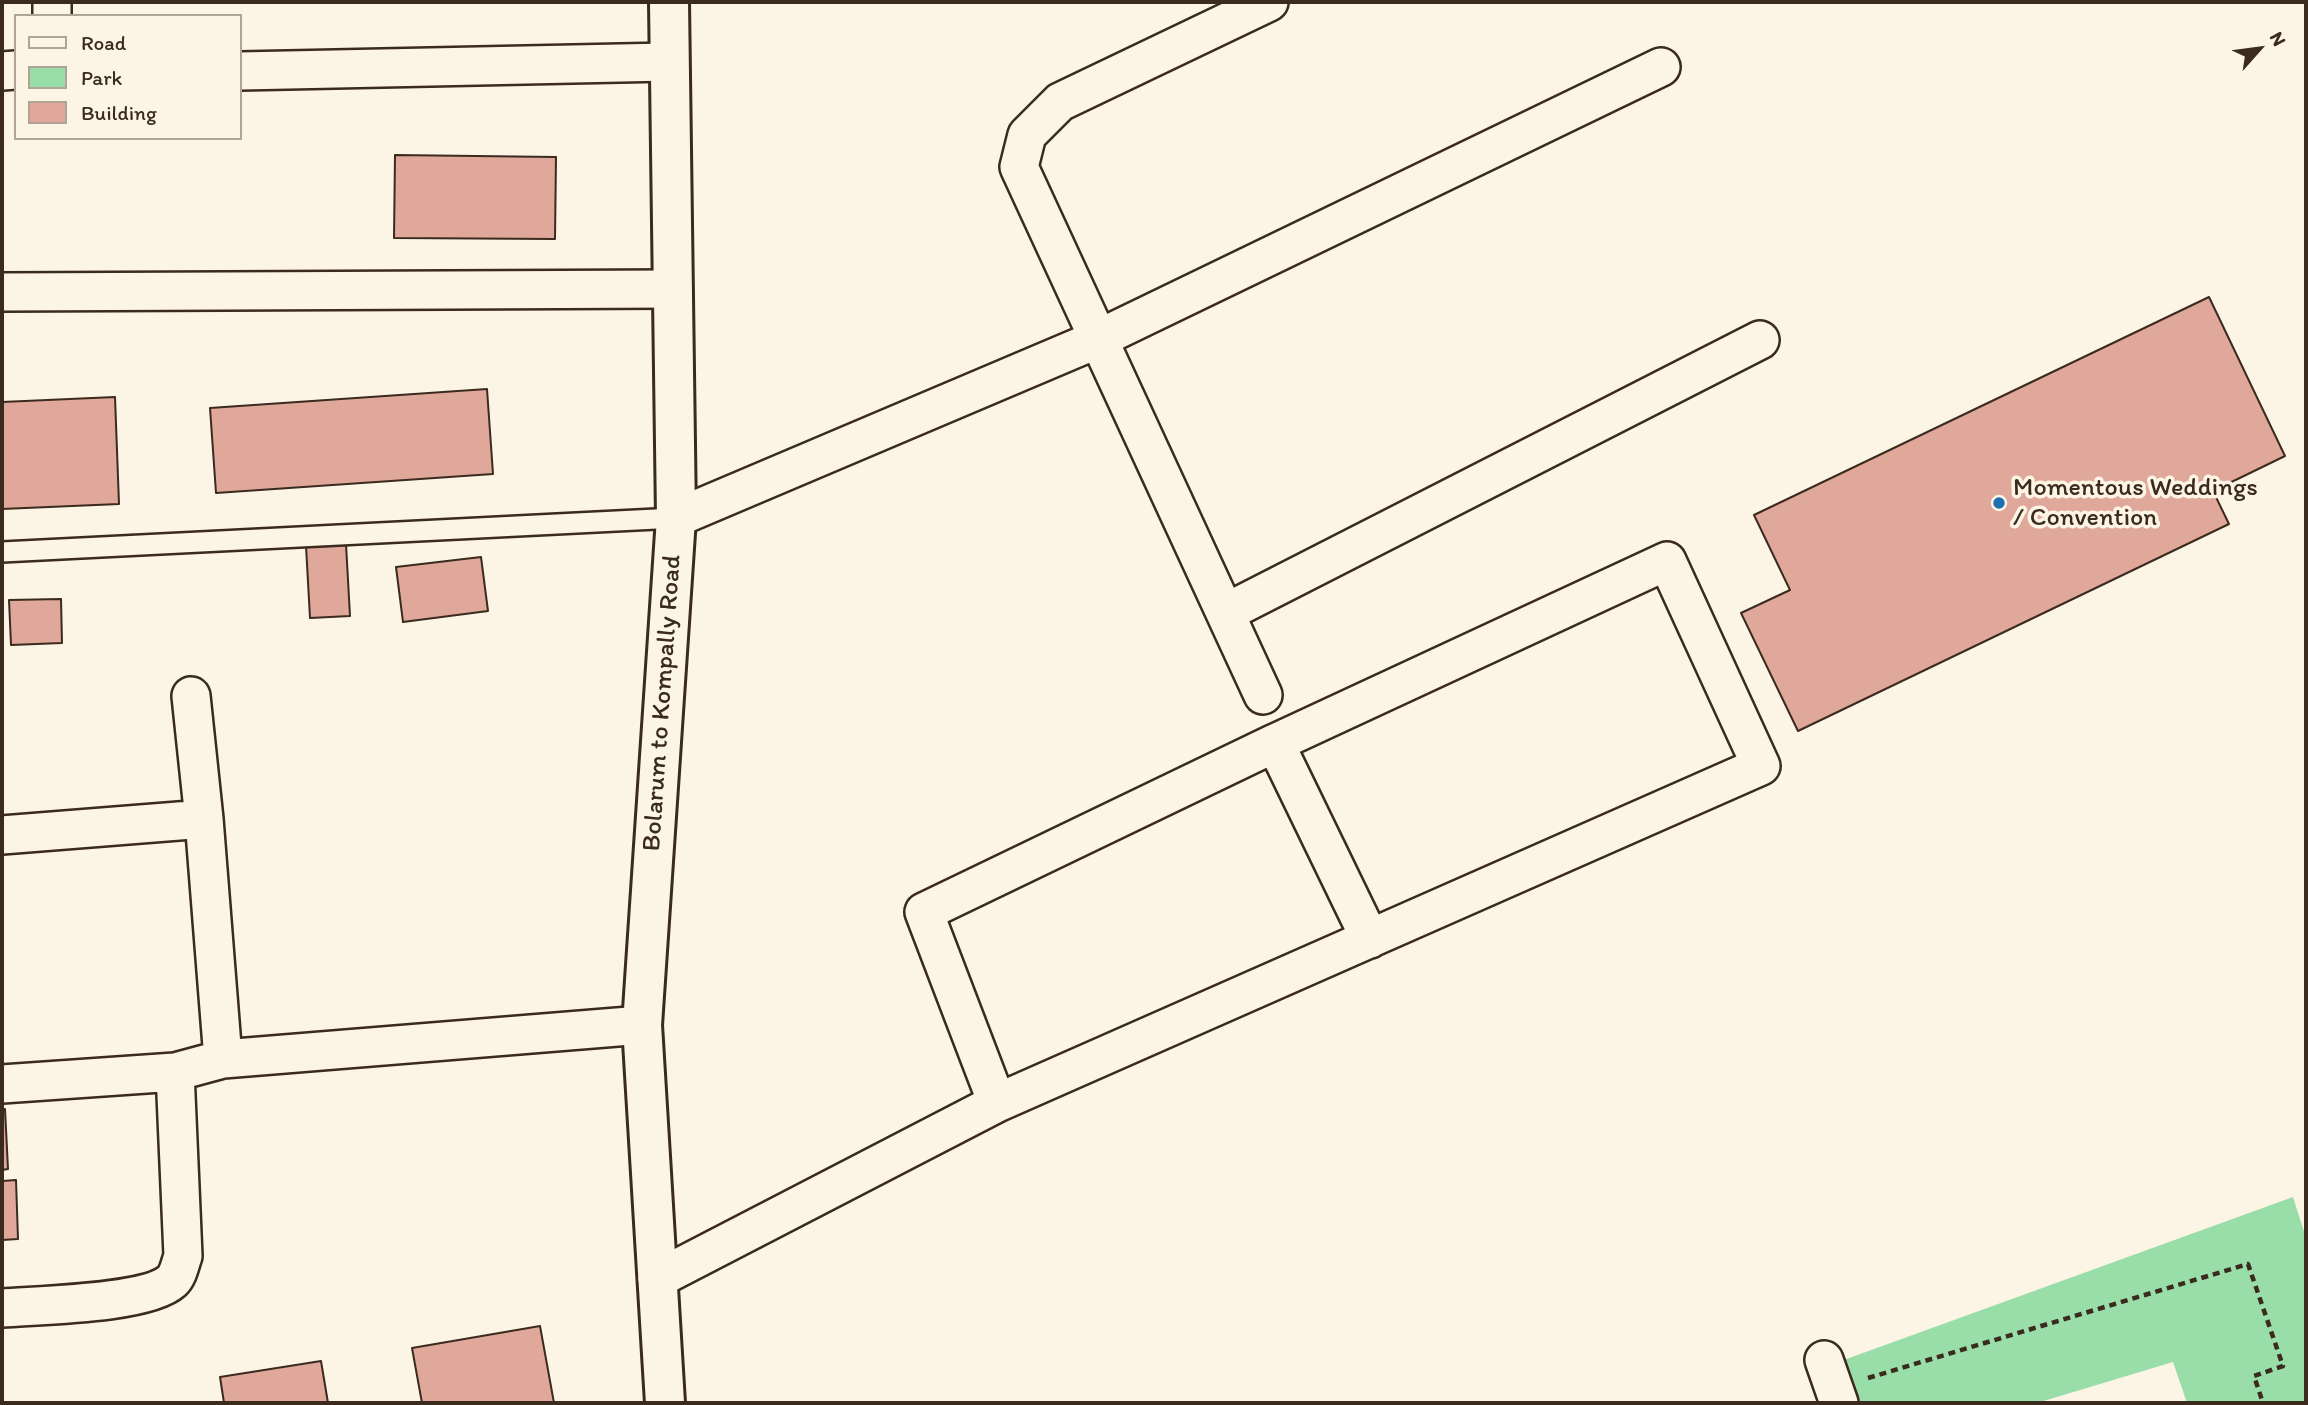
<!DOCTYPE html>
<html>
<head>
<meta charset="utf-8">
<style>
  body { margin:0 }
  #map { position:relative; width:2308px; height:1405px; overflow:hidden; background:#fcf5e5; font-family:Itim,sans-serif }
  canvas { display:block }
  .frame { position:absolute; inset:0; border:4px solid #3b2a1e; pointer-events:none }
  .legend { position:absolute; left:14px; top:14px; width:228px; height:126px; box-sizing:border-box; background:#fcf5e5; border:2px solid #afa495; margin:0; padding:9px 12px; list-style:none; font-size:21px; color:#3b2a1e }
  .legend li { display:flex; align-items:center; gap:14px; height:35px }
  .legend b { width:35px; border:2px solid #afa495 }
  .north { position:absolute; left:2224px; top:14px; width:70px; height:70px; -webkit-text-stroke:5px #fcf5e5; paint-order:stroke; rotate:62deg; font-size:19px; font-weight:700; line-height:28px; text-align:center; color:#3b2a1e }
  .north::after { content:''; display:block; margin:auto; width:24px; height:32px; background:#3b2a1e; clip-path:polygon(50% 0,100% 100%,50% 72%,0 100%) }
</style>
</head>
<body>
<div id="map">
<canvas width="2308" height="1405"></canvas>
<div class="frame"></div>
<ul class="legend">
<li><b style="height:9px;background:#fcf5e5"></b>Road</li>
<li><b style="height:19px;background:#99dda9"></b>Park</li>
<li><b style="height:19px;background:#e0a79b"></b>Building</li>
</ul>
<div class="north">N</div>
</div>
<script>
const ctx = document.querySelector('canvas').getContext('2d');
ctx.lineJoin = 'round';
function paint(path, color) { ctx.fillStyle = color; ctx.fill(path, 'evenodd'); }
function trace(path, color, width, dash) { ctx.strokeStyle = color; ctx.lineWidth = width; ctx.lineCap = dash ? 'butt' : 'round'; ctx.setLineDash(dash || []); ctx.stroke(path); }
function write(font, color, halo, rows, align = 'center') {
  ctx.font = font + ' Itim,sans-serif'; ctx.lineWidth = 7; ctx.setLineDash([]); ctx.textBaseline = 'middle'; ctx.strokeStyle = halo; ctx.fillStyle = color; for (const [text, x, y, turn = 0] of rows) {
    ctx.save(); ctx.translate(x, y); ctx.rotate((+turn || 0) * Math.PI / 180); ctx.textAlign = isNaN(turn) ? turn : align; if (halo) ctx.strokeText(text, 0, 0); ctx.fillText(text, 0, 0); ctx.restore();
  }
}
paint(new Path2D(`
  M 2293,1197 L 2306,1238 L 2306,1403 L 2187,1403 L 2173,1362 L 2037,1403 L 1857,1403 L 1841,1361 Z`), '#99dda9');
const building = new Path2D(`
  M 395,155 L 556,157 L 555,239 L 394,238 Z
  M 2209,297 L 2285,456 L 2213,491 L 2229,524 L 1798,731 L 1741,613 L 1790,590 L 1754,515 Z
  M 487,389 L 493,474 L 216,493 L 210,408 Z
  M 115,397 L 119,504 L 2,509 L 2,402 Z
  M 346,544 L 350,616 L 310,618 L 306,546 Z
  M 481,557 L 488,611 L 403,622 L 396,567 Z
  M 61,599 L 62,643 L 11,645 L 9,600 Z
  M 5,1109 L 8,1169 L 2,1170 L 2,1110 Z
  M 16,1180 L 18,1239 L 2,1240 L 2,1181 Z
  M 540,1326 L 554,1403 L 422,1403 L 412,1348 Z
  M 321,1361 L 328,1403 L 224,1403 L 220,1377 Z`);
paint(building, '#e0a79b');
trace(building, '#3b2a1e', 2);
const lane = new Path2D(`
  M 2,552 L 676,518`);
const street = new Path2D(`
  M 52,2 L 52,16
  M 2,71 L 16,70
  M 240,71 L 668,62
  M 2,292 L 673,289
  M 676,518 L 1098,339 L 1661,67
  M 1227,612 L 1760,340
  M 1263,695 L 1019,167 L 1027,135 L 1060,102 L 1269,2
  M 191,696 L 204,819 L 223,1059
  M 2,835 L 204,819
  M 2,1084 L 175,1072 L 223,1059 L 642,1025
  M 997,1103 L 924,912 L 1275,743 L 1370,939
  M 657,1279 L 997,1103 L 1761,766 L 1667,561 L 1275,743
  M 2,1308 C 39,1305 147,1304 172,1281 C 178,1276 180,1264 183,1256 L 175,1072
  M 1824,1360 L 1839,1403`);
const secondary = new Path2D(`
  M 665,1403 L 642,1025 L 676,518 L 669,2`);
trace(lane, '#3b2a1e', 24);
trace(street, '#3b2a1e', 42);
trace(secondary, '#3b2a1e', 44);
trace(new Path2D(`
  M 1868,1378 L 2248,1264 L 2283,1366 L 2254,1376 L 2263,1403`), '#3b2a1e', 4.5, [7, 5]);
trace(lane, '#fcf5e5', 19);
trace(street, '#fcf5e5', 37);
trace(secondary, '#fcf5e5', 38);
for (const [x, y, r, color] of [
  [1999,503,7,"#1f6fb2"]
]) { const dot = new Path2D(); dot.arc(x, y, r, 0, 2 * Math.PI); ctx.fillStyle = color; ctx.fill(dot); trace(dot, '#fcf5e5', 2.5); }
write('26px', '#3b2a1e', '#fcf5e5', [
  ["Momentous Weddings",2013,488],
  ["/ Convention",2013,518]
], 'left');
write('26px', '#3b2a1e', '#fcf5e5', [
  ["Bolarum to Kompally Road",663,703,-86]
]);
</script>
</body>
</html>
